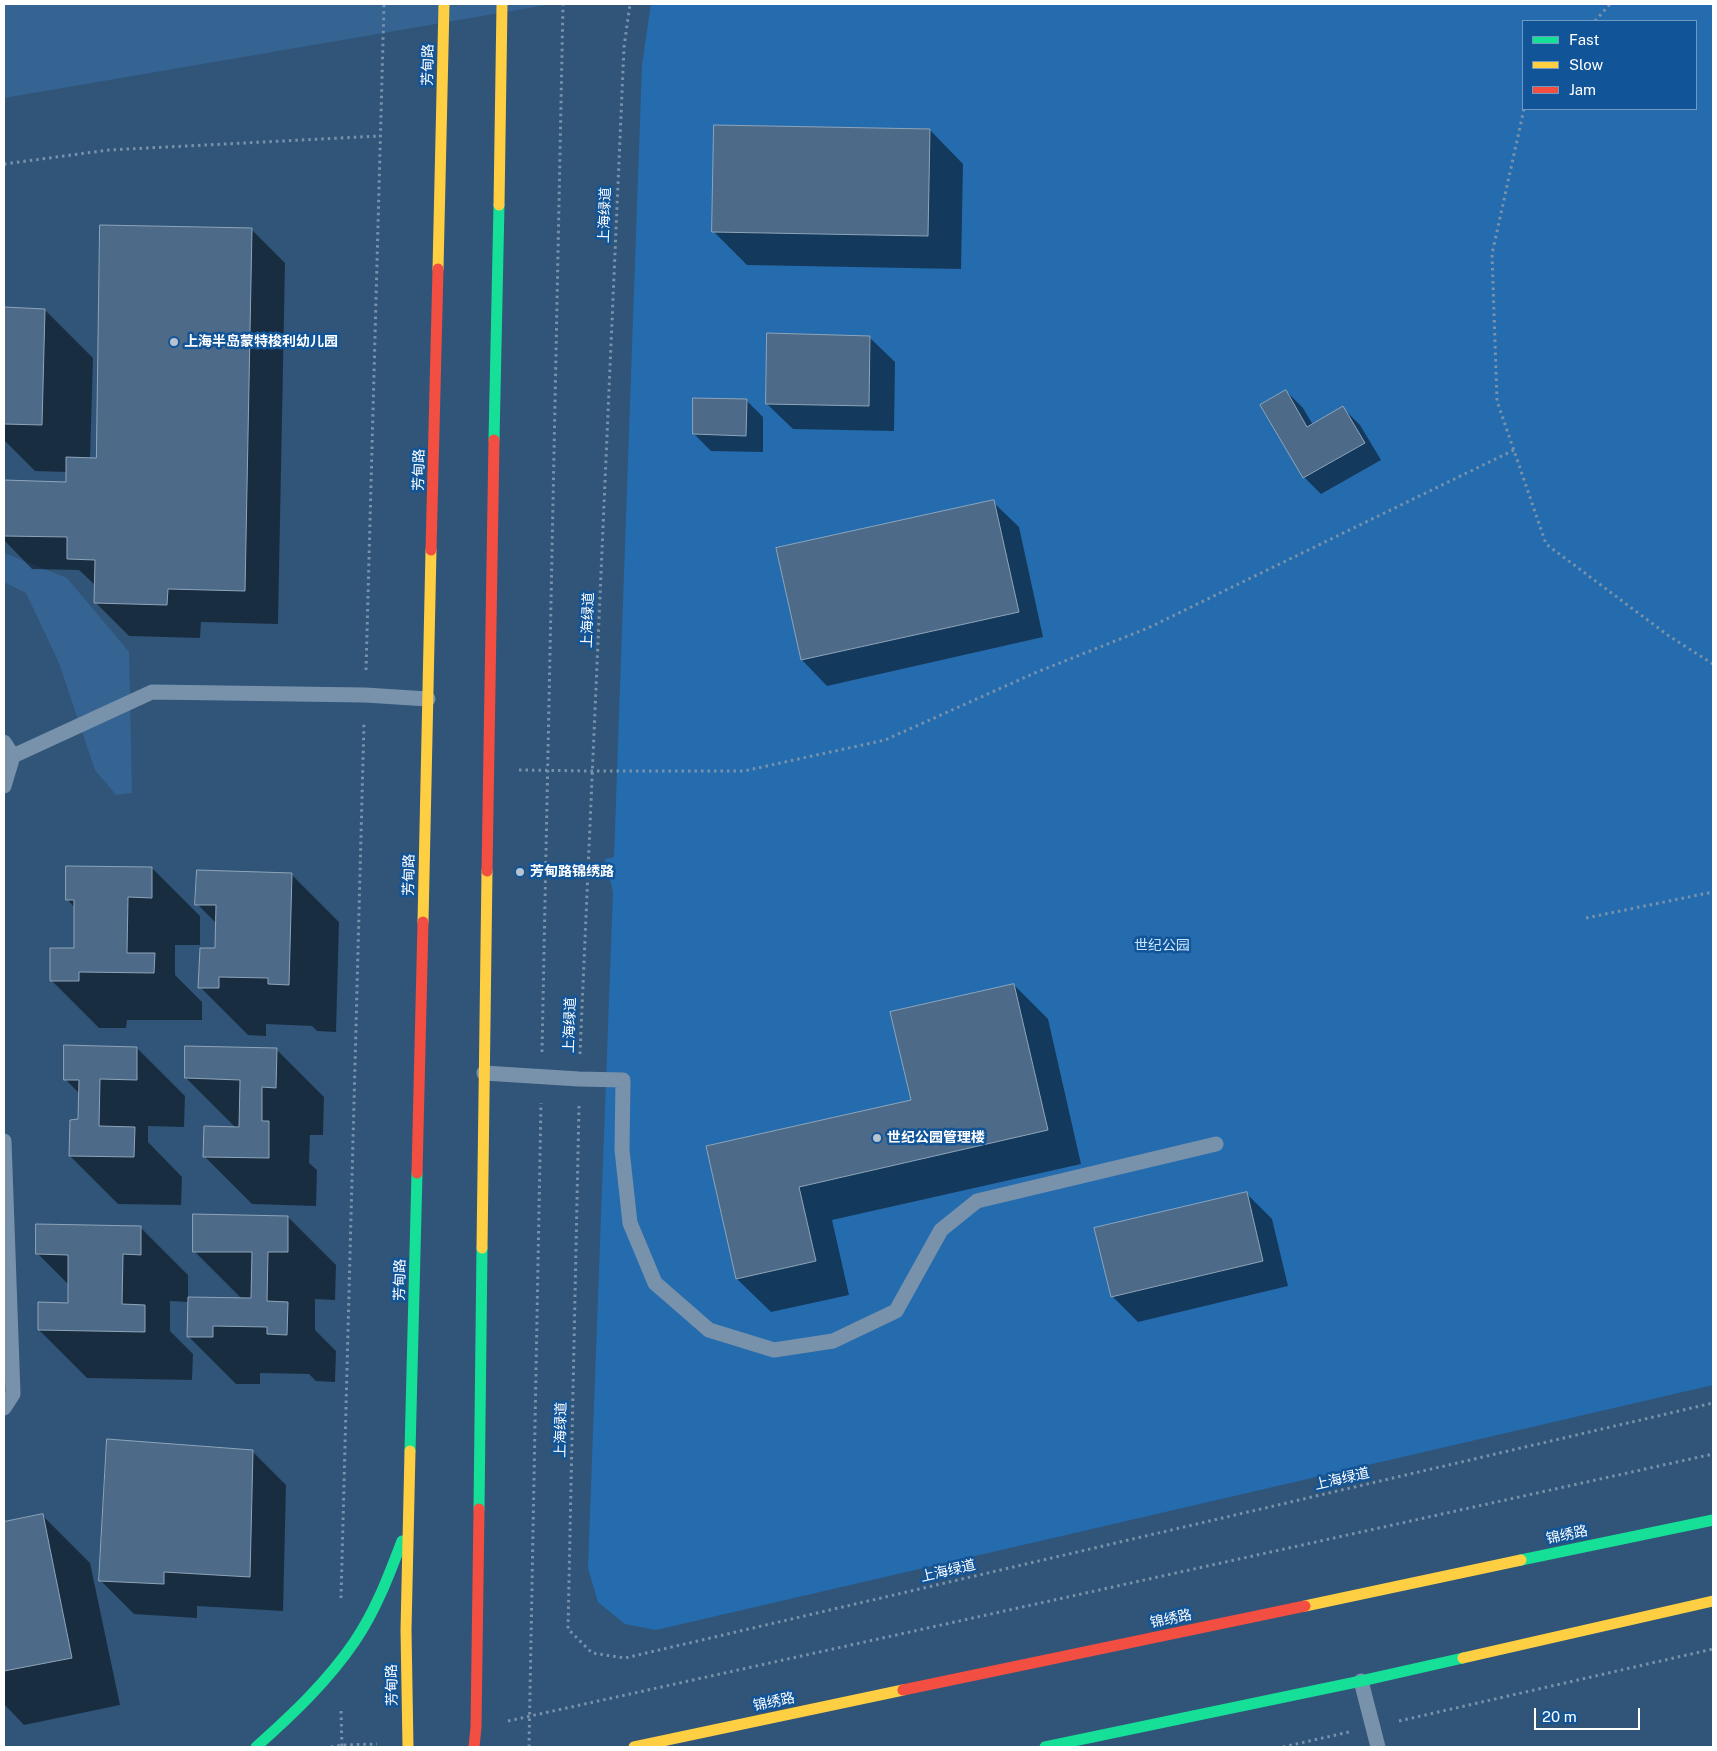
<!DOCTYPE html>
<html>
<head>
<meta charset="utf-8">
<style>
  body { margin:0 }
  #map { position:relative; width:1717px; height:1751px; overflow:hidden; background:#305579; font-family:"Public Sans",sans-serif }
  canvas { display:block }
  .frame { position:absolute; inset:0; border:5px solid #fff; pointer-events:none }
  .legend { position:absolute; left:1522px; top:20px; width:175px; height:90px; box-sizing:border-box; background:#115598; border:1px solid #7099c1; margin:0; padding:6px 9px; list-style:none; font-size:15px; color:#fff }
  .legend li { display:flex; align-items:center; gap:10px; height:25px }
  .legend b { width:25px; border:1px solid #7099c1 }
  .scale { position:absolute; left:1534px; top:1708px; width:106px; height:22px; box-sizing:border-box; border:2px solid #fff; border-top:0; padding-left:6px; font-size:15px; line-height:18px; white-space:nowrap; color:#fff; -webkit-text-stroke:4px #115598; paint-order:stroke }
</style>
</head>
<body>
<div id="map">
<canvas width="1717" height="1751"></canvas>
<div class="frame"></div>
<ul class="legend">
<li><b style="height:6px;background:#16e098"></b>Fast</li>
<li><b style="height:6px;background:#ffcf43"></b>Slow</li>
<li><b style="height:6px;background:#f24e42"></b>Jam</li>
</ul>
<div class="scale">20 m</div>
</div>
<script>
const ctx = document.querySelector('canvas').getContext('2d');
ctx.lineJoin = 'round';
function paint(path, color) { ctx.fillStyle = color; ctx.fill(path, 'evenodd'); }
function trace(path, color, width, dash) { ctx.strokeStyle = color; ctx.lineWidth = width; ctx.lineCap = dash ? 'butt' : 'round'; ctx.setLineDash(dash || []); ctx.stroke(path); }
function write(font, color, halo, rows, align = 'center') {
  ctx.font = font + ' "Public Sans","Noto Sans SC",sans-serif'; ctx.lineWidth = 5; ctx.setLineDash([]); ctx.textBaseline = 'middle'; ctx.strokeStyle = halo; ctx.fillStyle = color; for (const [text, x, y, turn = 0] of rows) {
    ctx.save(); ctx.translate(x, y); ctx.rotate((+turn || 0) * Math.PI / 180); ctx.textAlign = isNaN(turn) ? turn : align; if (halo) ctx.strokeText(text, 0, 0); ctx.fillText(text, 0, 0); ctx.restore();
  }
}
paint(new Path2D(`
  M 651,4 L 1713,4 L 1713,1385 L 656,1630 L 625,1624 L 598,1602 L 588,1568 L 613,892 L 605,859 L 614,857 L 642,65 ZM 1523,21 L 1696,21 L 1696,109 L 1523,109 Z`), '#256caf');
paint(new Path2D(`
  M 4,4 L 552,4 L 4,98 Z
  M 4,553 L 67,578 L 129,652 L 132,793 L 116,795 L 95,770 L 59,663 L 26,593 L 4,582 Z`), '#356493');
paint(new Path2D(`
  M 930,130 L 963,164 L 961,269 L 747,265 L 713,231 Z
  M 251,229 L 285,263 L 278,624 L 201,622 L 200,638 L 129,636 L 95,602 L 96,586 L 79,570 L 32,569 L 4,540 L 4,482 L 67,483 L 67,472 L 35,471 L 4,440 L 4,309 L 45,310 L 93,358 L 90,459 L 97,459 Z
  M 869,337 L 895,362 L 894,431 L 793,429 L 767,404 Z
  M 1286,391 L 1303,408 L 1313,425 L 1343,408 L 1360,425 L 1381,460 L 1321,494 L 1304,477 L 1262,405 Z
  M 746,400 L 763,417 L 763,452 L 711,451 L 694,434 Z
  M 993,502 L 1019,527 L 1043,637 L 827,686 L 802,660 L 777,549 Z
  M 152,868 L 200,916 L 200,945 L 175,945 L 175,975 L 202,1002 L 202,1020 L 127,1020 L 126,1028 L 99,1028 L 51,980 L 75,949 L 75,908 L 67,899 Z
  M 291,874 L 339,922 L 336,1032 L 317,1031 L 312,1026 L 266,1024 L 266,1036 L 248,1035 L 200,987 L 216,949 L 217,924 L 197,904 Z
  M 1014,985 L 1048,1019 L 1081,1164 L 832,1220 L 849,1295 L 771,1312 L 737,1279 L 707,1147 L 912,1101 Z
  M 137,1048 L 185,1096 L 184,1127 L 148,1126 L 148,1142 L 182,1177 L 181,1205 L 118,1204 L 70,1156 L 79,1121 L 80,1094 L 65,1079 Z
  M 276,1049 L 324,1097 L 323,1135 L 310,1135 L 309,1163 L 317,1170 L 316,1206 L 252,1204 L 204,1156 L 236,1128 L 186,1078 Z
  M 1246,1193 L 1272,1219 L 1288,1286 L 1138,1322 L 1112,1296 Z
  M 288,1217 L 336,1265 L 335,1300 L 315,1299 L 315,1330 L 336,1351 L 335,1382 L 316,1381 L 309,1374 L 260,1373 L 260,1384 L 236,1384 L 188,1336 L 189,1302 L 170,1301 L 170,1331 L 193,1354 L 192,1380 L 87,1378 L 39,1330 L 69,1304 L 69,1285 L 37,1253 L 140,1227 L 188,1275 L 188,1298 L 242,1299 L 194,1251 Z
  M 252,1451 L 286,1485 L 283,1611 L 197,1606 L 197,1618 L 134,1614 L 100,1580 Z
  M 42,1515 L 90,1563 L 120,1705 L 24,1725 L 4,1704 L 4,1523 Z`), '#0007');
const building = new Path2D(`
  M 714,125 L 930,129 L 928,236 L 712,232 Z
  M 100,225 L 252,228 L 245,591 L 168,589 L 167,605 L 94,603 L 95,560 L 67,559 L 67,537 L 4,536 L 4,480 L 66,482 L 66,457 L 96,458 Z
  M 4,307 L 45,309 L 42,425 L 4,424 Z
  M 767,333 L 870,336 L 869,406 L 766,404 Z
  M 1286,390 L 1307,427 L 1343,406 L 1365,443 L 1303,478 L 1260,405 Z
  M 693,398 L 747,399 L 746,436 L 693,434 Z
  M 994,500 L 1019,612 L 801,660 L 776,548 Z
  M 66,866 L 152,867 L 152,898 L 128,897 L 127,953 L 155,953 L 154,973 L 79,972 L 79,981 L 50,981 L 50,948 L 74,948 L 74,900 L 66,900 Z
  M 197,870 L 292,873 L 289,985 L 268,984 L 268,978 L 219,977 L 219,988 L 198,988 L 200,948 L 215,948 L 216,905 L 195,905 Z
  M 1014,984 L 1048,1130 L 799,1187 L 816,1261 L 736,1279 L 706,1146 L 911,1100 L 890,1012 Z
  M 64,1045 L 137,1047 L 137,1080 L 100,1079 L 99,1126 L 135,1127 L 134,1157 L 69,1156 L 70,1120 L 78,1119 L 79,1080 L 64,1080 Z
  M 185,1046 L 277,1048 L 276,1088 L 262,1087 L 262,1121 L 269,1121 L 269,1158 L 203,1157 L 204,1126 L 239,1127 L 240,1080 L 185,1078 Z
  M 1247,1192 L 1263,1261 L 1111,1297 L 1094,1228 Z
  M 193,1214 L 288,1216 L 288,1252 L 268,1252 L 267,1301 L 288,1302 L 287,1335 L 267,1334 L 267,1327 L 213,1326 L 213,1337 L 187,1337 L 188,1297 L 251,1298 L 252,1252 L 193,1252 Z
  M 36,1224 L 141,1226 L 141,1255 L 123,1254 L 122,1304 L 145,1305 L 145,1332 L 38,1330 L 38,1302 L 68,1303 L 68,1255 L 36,1254 Z
  M 107,1439 L 253,1450 L 250,1577 L 164,1572 L 164,1584 L 99,1581 Z
  M 43,1514 L 72,1658 L 4,1671 L 4,1522 Z`);
paint(building, '#4d6b88');
trace(building, '#8ea4b9', 1);
trace(new Path2D(`
  M 1595,21 L 1610,4
  M 1524,109 L 1492,254 L 1497,401 L 1546,544 L 1669,636 L 1713,664
  M 4,164 L 109,150 L 379,136
  M 366,670 L 384,4
  M 519,770 L 593,771 L 744,771 L 885,740 L 1037,672 L 1148,628 L 1514,450
  M 1586,918 L 1713,892
  M 542,1052 L 563,4
  M 580,1054 L 624,47 L 630,4
  M 579,1106 L 568,1629 L 592,1653 L 625,1658 L 1713,1403
  M 341,1598 L 364,722
  M 341,1711 L 342,1747
  M 508,1721 L 1713,1454
  M 1399,1721 L 1713,1649
  M 331,1747 L 342,1745 L 377,1744
  M 529,1747 L 541,1103
  M 1283,1747 L 1349,1732`), '#7992ab', 3, [2.5, 4]);
trace(new Path2D(`
  M 4,742 L 13,756 L 4,786
  M 13,756 L 152,692 L 365,695 L 428,699
  M 484,1073 L 579,1079 L 623,1080 L 622,1150 L 630,1223 L 655,1283 L 709,1330 L 774,1350 L 833,1341 L 896,1311 L 941,1230 L 977,1201 L 1216,1144
  M 4,1141 L 13,1394 L 4,1408
  M 1361,1681 L 1378,1747`), '#7992ab', 15);
trace(new Path2D(`
  M 494,440 L 499,205
  M 410,1451 L 417,1173
  M 479,1509 L 482,1248
  M 1521,1560 L 1713,1520
  M 256,1747 C 292,1715 328,1681 355,1641 C 376,1610 389,1575 402,1541
  M 1045,1747 L 1361,1681 L 1463,1658`), '#16e098', 11);
trace(new Path2D(`
  M 499,205 L 502,4
  M 438,269 L 444,4
  M 423,922 L 431,550
  M 482,1248 L 487,871
  M 1305,1606 L 1521,1560
  M 1463,1658 L 1713,1601
  M 408,1747 L 406,1630 L 410,1451
  M 634,1747 L 903,1690`), '#ffcf43', 11);
trace(new Path2D(`
  M 431,550 L 438,269
  M 487,871 L 494,440
  M 417,1173 L 423,922
  M 903,1690 L 1305,1606
  M 474,1747 L 476,1727 L 479,1509`), '#f24e42', 11);
for (const [x, y, r, color] of [
  [174,342,5,"#b7c4d0"],
  [520,872,5,"#b7c4d0"],
  [877,1138,5,"#b7c4d0"]
]) { const dot = new Path2D(); dot.arc(x, y, r, 0, 2 * Math.PI); ctx.fillStyle = color; ctx.fill(dot); trace(dot, '#115598', 2); }
write('14px', '#fff', '#115598', [
  ["芳甸路",428,65,-89],
  ["上海绿道",605,215,-88],
  ["芳甸路",419,470,-89],
  ["上海绿道",588,620,-88],
  ["芳甸路",409,875,-89],
  ["上海绿道",570,1025,-88],
  ["芳甸路",400,1280,-89],
  ["上海绿道",561,1430,-89],
  ["上海绿道",1342,1479,-13],
  ["锦绣路",1567,1535,-12],
  ["上海绿道",948,1571,-13],
  ["锦绣路",1171,1619,-12],
  ["芳甸路",392,1685,-91],
  ["锦绣路",774,1702,-12]
]);
write('bold 14px', '#fff', '#115598', [
  ["上海半岛蒙特梭利幼儿园",184,342],
  ["芳甸路锦绣路",530,872],
  ["世纪公园管理楼",887,1138]
], 'left');
write('14px', '#c9e5fe', '#115598', [
  ["世纪公园",1162,946]
]);
</script>
</body>
</html>
